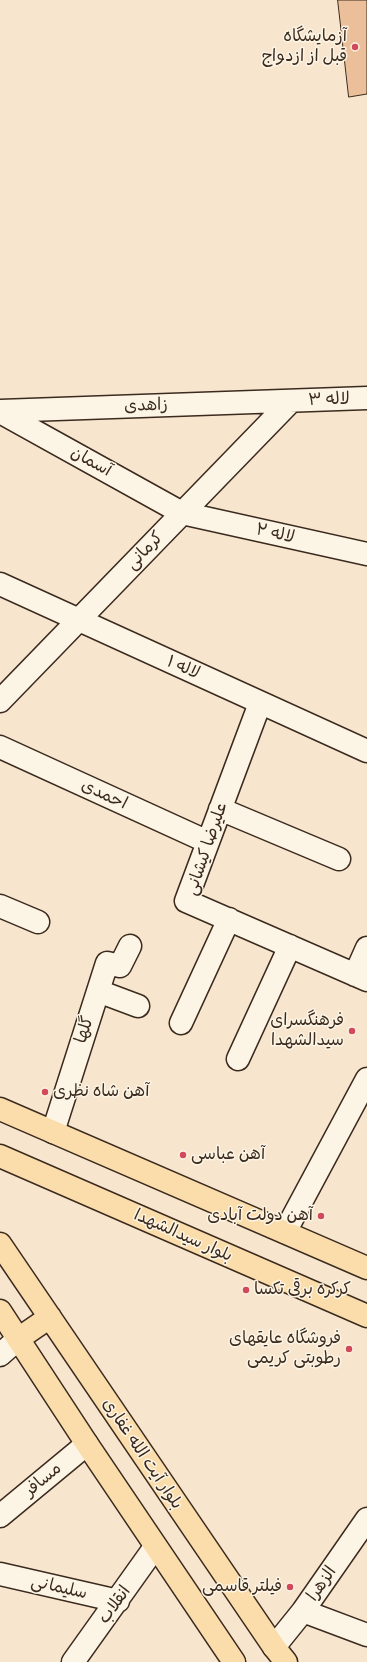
<!DOCTYPE html>
<html>
<head>
<meta charset="utf-8">
<style>
  body { margin:0 }
  canvas { display:block; background:#f7e5ce }
</style>
</head>
<body>
<canvas width="367" height="1662"></canvas>
<script>
const ctx = document.querySelector('canvas').getContext('2d');
ctx.lineJoin = 'round';
function paint(path, color) { ctx.fillStyle = color; ctx.fill(path, 'evenodd'); }
function trace(path, color, width, dash) { ctx.strokeStyle = color; ctx.lineWidth = width; ctx.lineCap = dash ? 'butt' : 'round'; ctx.setLineDash(dash || []); ctx.stroke(path); }
function write(font, color, halo, rows, align = 'center') {
  ctx.font = font + ' Itim,"Playpen Sans Arabic",sans-serif'; ctx.lineWidth = 3; ctx.setLineDash([]); ctx.textBaseline = 'middle'; ctx.strokeStyle = halo; ctx.fillStyle = color; for (const [text, x, y, turn = 0] of rows) {
    ctx.save(); ctx.translate(x, y); ctx.rotate((+turn || 0) * Math.PI / 180); ctx.textAlign = isNaN(turn) ? turn : align; if (halo) ctx.strokeText(text, 0, 0); ctx.fillText(text, 0, 0); ctx.restore();
  }
}
const building = new Path2D(`
  M 338,0 L 367,0 L 367,94 L 349,97 Z`);
paint(building, '#eabf9a');
trace(building, '#3b2a1e', 1);
const minor = new Path2D(`
  M 0,411 L 367,398
  M 0,412 L 182,513 L 367,554
  M 0,584 L 367,751
  M 0,701 L 291,401
  M 260,703 L 186,901 L 367,980
  M 0,747 L 208,842
  M 220,809 L 339,859
  M 0,906 L 38,922
  M 355,975 L 367,948
  M 98,991 L 138,1006
  M 181,1023 L 229,919
  M 238,1059 L 290,946
  M 53,1132 L 107,963 L 120,966 L 130,946
  M 285,1232 L 367,1079
  M 0,1355 L 18,1339
  M 0,1516 L 87,1444
  M 0,1574 L 118,1601
  M 303,1611 L 367,1635
  M 274,1647 L 303,1611 L 367,1519
  M 73,1662 L 155,1547`);
const major = new Path2D(`
  M 0,1109 L 367,1268
  M 0,1156 L 367,1316
  M 0,1244 L 274,1647 L 286,1662
  M 0,1311 L 87,1444 L 234,1662
  M 18,1339 L 50,1317`);
trace(minor, '#3b2a1e', 25);
trace(major, '#3b2a1e', 25);
trace(minor, '#fcf5e5', 22);
trace(major, '#faddab', 22);
for (const [x, y, r, color] of [
  [355,47,4,"#d1495b"],
  [352,1031,4,"#d1495b"],
  [45,1092,4,"#d1495b"],
  [183,1155,4,"#d1495b"],
  [321,1216,4,"#d1495b"],
  [246,1290,4,"#d1495b"],
  [349,1349,4,"#d1495b"],
  [290,1587,4,"#d1495b"]
]) { const dot = new Path2D(); dot.arc(x, y, r, 0, 2 * Math.PI); ctx.fillStyle = color; ctx.fill(dot); trace(dot, '#fcf5e5', 1.5); }
write('17px', '#3b2a1e', '#fcf5e5', [
  ["آزمایشگاه",347,37],
  ["قبل از ازدواج",347,57],
  ["فرهنگسرای",344,1021],
  ["سیدالشهدا",344,1041],
  ["آهن شاه نظری",53,1092,"left"],
  ["آهن عباسی",191,1155,"left"],
  ["آهن دولت آبادی",313,1216],
  ["کرکره برقی تکسا",254,1290,"left"],
  ["فروشگاه عایقهای",341,1339],
  ["رطوبتی کریمی",341,1359],
  ["فیلتر قاسمی",282,1587]
], 'right');
write('17px', '#3b2a1e', '#fcf5e5', [
  ["لاله ۳",329,400,-2],
  ["زاهدی",146,406,-2],
  ["آسمان",91,462,29],
  ["لاله ۲",275,534,13],
  ["کرمانی",145,551,-46],
  ["لاله ۱",183,668,24],
  ["احمدی",104,795,25],
  ["علیرضا کیشانی",207,849,-71],
  ["گلها",85,1030,-72],
  ["بلوار سیدالشهدا",183,1236,24],
  ["بلوار آیت الله غفاری",142,1454,56],
  ["مسافر",43,1480,-40],
  ["الزهرا",322,1584,-55],
  ["سلیمانی",59,1588,13],
  ["انقلاب",115,1605,-54]
]);
</script>
</body>
</html>
